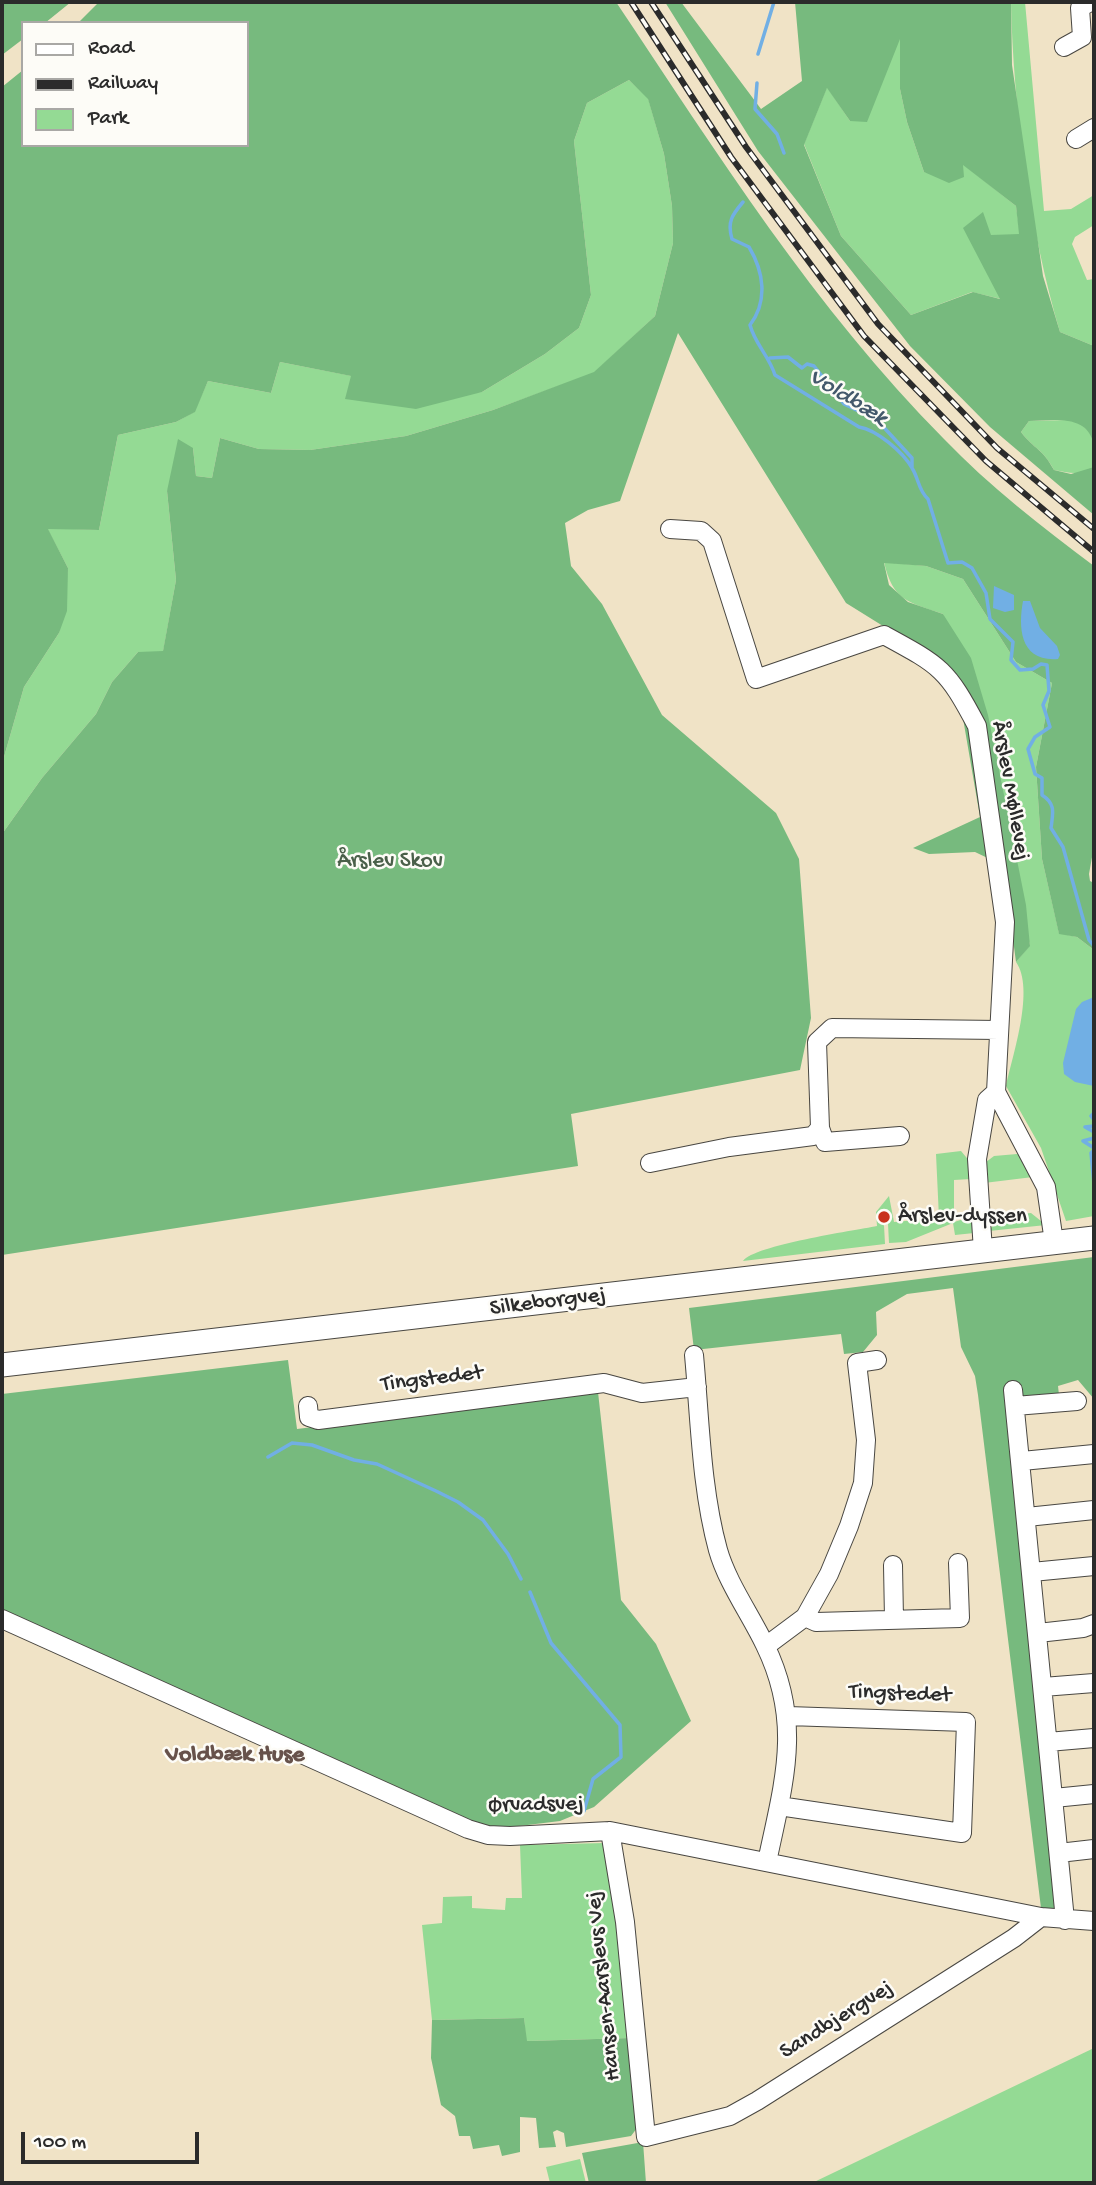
<!DOCTYPE html>
<html>
<head>
<meta charset="utf-8">
<style>
  body { margin:0 }
  #map { position:relative; width:1096px; height:2185px; overflow:hidden; background:#f0e3c6; font-family:"Gochi Hand",sans-serif }
  canvas { display:block }
  .frame { position:absolute; inset:0; border:4px solid #2b2b2b; pointer-events:none }
  .legend { position:absolute; left:21px; top:21px; width:228px; height:126px; box-sizing:border-box; background:#fdfcf7; border:2px solid #a9a8a5; margin:0; padding:9px 12px; list-style:none; font-size:21px; color:#2b2b2b }
  .legend li { display:flex; align-items:center; gap:14px; height:35px }
  .legend b { width:35px; border:2px solid #a9a8a5 }
  .scale { position:absolute; left:21px; top:2132px; width:178px; height:32px; box-sizing:border-box; border:4px solid #2b2b2b; border-top:0; padding-left:9px; font-size:21px; line-height:24px; white-space:nowrap; color:#2b2b2b; -webkit-text-stroke:5px #fdfcf7; paint-order:stroke }
</style>
</head>
<body>
<div id="map">
<canvas width="1096" height="2185"></canvas>
<div class="frame"></div>
<ul class="legend">
<li><b style="height:9px;background:#fff"></b>Road</li>
<li><b style="height:9px;background:#2b2b2b"></b>Railway</li>
<li><b style="height:19px;background:#94da94"></b>Park</li>
</ul>
<div class="scale">100 m</div>
</div>
<script>
const ctx = document.querySelector('canvas').getContext('2d');
ctx.lineJoin = 'round';
function paint(path, color) { ctx.fillStyle = color; ctx.fill(path, 'evenodd'); }
function trace(path, color, width, dash) { ctx.strokeStyle = color; ctx.lineWidth = width; ctx.lineCap = dash ? 'butt' : 'round'; ctx.setLineDash(dash || []); ctx.stroke(path); }
function write(font, color, halo, rows, align = 'center') {
  ctx.font = font + ' "Gochi Hand",sans-serif'; ctx.lineWidth = 5; ctx.setLineDash([]); ctx.textBaseline = 'middle'; ctx.strokeStyle = halo; ctx.fillStyle = color; for (const [text, x, y, turn = 0] of rows) {
    ctx.save(); ctx.translate(x, y); ctx.rotate((+turn || 0) * Math.PI / 180); ctx.textAlign = isNaN(turn) ? turn : align; if (halo) ctx.strokeText(text, 0, 0); ctx.fillText(text, 0, 0); ctx.restore();
  }
}
paint(new Path2D(`
  M 1011,2 L 1025,2 L 1044,211 L 1071,209 L 1094,195 L 1094,225 L 1075,237 L 1072,244 L 1087,280 L 1094,279 L 1094,346 L 1060,332 C 1030,231 1013,106 1011,2 Z
  M 900,37 L 900,89 L 907,122 L 924,172 L 963,177 L 963,164 L 1016,206 L 1020,235 L 991,235 L 1001,299 L 972,292 L 911,315 L 841,236 L 804,144 L 827,87 L 850,121 Z
  M 629,80 L 648,98 L 664,154 L 672,206 L 673,243 L 655,316 L 594,373 L 493,410 L 406,436 L 310,450 L 259,449 L 220,438 L 212,478 L 196,476 L 193,448 L 167,491 L 176,580 L 163,652 L 138,652 L 112,682 L 96,714 L 42,778 L 2,834 L 2,764 L 24,687 L 59,633 L 68,568 L 47,528 L 99,530 L 118,435 L 176,422 L 194,412 L 208,381 L 271,393 L 280,362 L 352,376 L 346,399 L 482,392 L 545,354 L 579,328 L 591,295 L 574,141 L 587,103 Z
  M 1067,420 L 1080,423 L 1092,434 L 1094,467 C 1081,476 1069,473 1054,470 C 1043,449 1034,449 1021,432 L 1029,421 Z
  M 884,562 L 926,566 L 963,579 L 1016,662 L 1052,683 L 1036,767 L 1042,859 L 1059,933 L 1077,937 L 1094,950 L 1094,1216 L 1066,1221 L 1041,1148 L 1006,1086 C 1013,1054 1035,989 1016,962 L 1030,945 L 943,614 C 908,602 893,601 884,562 Z
  M 961,1151 L 971,1163 L 971,1179 L 954,1180 L 954,1222 L 974,1216 L 974,1233 L 955,1235 L 953,1223 L 906,1242 L 889,1243 L 888,1224 L 884,1225 L 885,1244 L 743,1261 C 755,1245 852,1231 877,1226 L 876,1212 L 889,1196 L 894,1222 L 939,1218 L 936,1154 Z
  M 1017,1154 L 1022,1155 L 1033,1177 L 984,1183 L 986,1162 L 994,1156 Z
  M 1031,1213 L 1046,1225 L 989,1231 L 999,1216 Z
  M 605,1843 L 631,2038 L 526,2041 L 524,2018 L 432,2020 L 422,1925 L 442,1923 L 443,1897 L 472,1896 L 472,1908 L 505,1910 L 506,1898 L 522,1898 L 520,1845 Z
  M 1094,2048 L 1094,2183 L 812,2183 Z
  M 580,2159 L 586,2183 L 550,2183 L 546,2167 Z`), '#94da94');
paint(new Path2D(`
  M 2,2 L 71,2 L 45,23 L 23,23 L 23,39 L 2,55 Z
  M 99,2 L 616,2 C 717,153 815,309 944,439 C 989,486 1042,527 1094,566 L 1094,846 L 1089,874 L 1090,881 L 1094,883 L 1094,950 L 1077,937 L 1059,934 L 1042,859 L 1036,767 L 1052,683 L 1016,662 L 963,579 L 926,566 L 884,563 L 889,585 L 908,602 L 943,614 L 971,658 L 988,715 L 1026,905 L 1030,946 L 1016,962 L 1007,894 L 996,862 L 975,852 L 929,854 L 913,848 L 980,817 L 960,701 L 928,654 L 846,603 L 678,333 L 620,501 L 588,510 L 565,523 L 571,566 L 602,604 L 662,715 L 776,813 L 799,859 L 811,1018 L 800,1070 L 571,1114 L 578,1166 L 2,1255 L 2,834 L 42,778 L 96,714 L 112,682 L 138,652 L 163,651 L 176,580 L 167,491 L 178,439 L 193,448 L 196,476 L 212,478 L 220,438 L 259,449 L 310,450 L 406,436 L 493,410 L 594,372 L 655,316 L 673,243 L 672,206 L 664,154 L 648,99 L 629,80 L 587,103 L 574,141 L 591,295 L 579,328 L 545,354 L 482,392 L 416,409 L 345,399 L 351,376 L 280,362 L 271,393 L 208,381 L 195,412 L 176,422 L 118,435 L 99,530 L 48,529 L 68,568 L 67,611 L 59,633 L 24,687 L 2,764 L 2,87 L 23,70 L 23,145 L 247,145 L 247,23 L 78,23 Z
  M 665,2 L 681,2 L 761,109 L 802,81 L 795,2 L 1011,2 L 1012,65 L 1043,276 L 1060,332 L 1094,346 L 1094,446 C 1089,414 1055,420 1029,421 L 1021,432 C 1035,450 1042,448 1054,470 L 1071,474 L 1094,467 L 1094,515 L 990,427 L 910,346 L 758,151 ZM 900,39 L 900,89 L 907,122 L 924,172 L 949,183 L 964,177 L 963,165 L 1016,206 L 1019,234 L 991,235 L 983,212 L 963,228 L 1000,299 L 973,292 L 911,315 L 841,236 L 804,145 L 827,88 L 850,121 L 867,122 Z
  M 1094,1257 L 1094,1399 L 1078,1380 L 1058,1386 L 1059,1395 L 1023,1400 L 1058,1909 L 1041,1908 L 978,1395 L 975,1376 L 961,1347 L 953,1288 L 907,1294 L 876,1312 L 877,1335 L 863,1352 L 844,1354 L 841,1334 L 694,1350 L 689,1308 Z
  M 288,1360 L 297,1429 L 598,1392 L 621,1600 L 656,1644 L 691,1721 L 594,1807 L 560,1821 L 503,1828 L 484,1826 L 2,1609 L 2,1394 Z
  M 524,2018 L 527,2041 L 631,2038 L 640,2124 L 631,2136 L 566,2147 L 564,2133 L 557,2130 L 553,2132 L 556,2147 L 539,2148 L 536,2118 L 520,2117 L 520,2152 L 502,2156 L 499,2145 L 473,2149 L 470,2136 L 459,2136 L 455,2116 L 441,2105 L 431,2058 L 432,2020 Z
  M 643,2142 L 646,2183 L 589,2183 L 582,2153 Z`), '#77ba7e');
paint(new Path2D(`
  M 994,586 L 1014,595 L 1014,610 L 1005,612 L 993,608 Z
  M 1023,601 L 1030,601 L 1040,628 L 1057,646 L 1060,655 L 1058,659 C 1020,662 1018,628 1023,601 Z
  M 1094,997 L 1094,1086 L 1075,1082 L 1064,1074 L 1063,1063 L 1076,1009 L 1082,1002 Z`), '#71afe4');
trace(new Path2D(`
  M 758,54 L 774,2
  M 757,83 L 755,109 L 777,134 L 784,153
  M 743,202 C 732,215 727,222 732,239 L 749,247 C 764,272 768,301 750,325 C 755,344 769,356 775,375 L 859,427 C 877,430 903,452 912,468 C 919,479 918,490 928,499 L 948,563 L 962,562 L 972,568 L 986,593 L 990,619 L 1013,642 L 1011,660 L 1020,670 L 1033,669 L 1041,664 L 1047,665 L 1049,691 L 1043,705 L 1050,727 L 1035,737 L 1028,749 L 1035,774 L 1042,778 L 1042,795 C 1056,804 1053,813 1051,828 L 1063,847 L 1089,940 L 1094,946
  M 770,358 L 788,357 L 802,368 L 807,364 L 814,366 L 844,404 L 877,420 L 912,458 L 912,467
  M 1094,1113 L 1091,1116 L 1094,1120
  M 1094,1126 L 1085,1127 L 1094,1132
  M 1094,1138 L 1083,1141 L 1094,1148
  M 1094,1150 L 1091,1153 L 1094,1184
  M 268,1457 L 292,1443 L 312,1445 L 354,1460 L 377,1464 L 436,1491 L 458,1502 L 483,1520 L 508,1554 L 521,1579
  M 530,1592 L 551,1643 L 620,1725 L 621,1757 L 593,1779 L 584,1811`), '#71afe4', 3.5);
const minor = new Path2D(`
  M 1064,47 L 1082,37 L 1080,8 L 1090,2
  M 1076,139 L 1094,128
  M 670,529 L 701,531 L 712,541 L 756,679 L 884,635 C 941,666 947,669 977,726 L 1005,922 L 996,1092 L 1046,1187 L 1054,1242
  M 820,1128 L 825,1142 L 900,1136
  M 650,1163 L 729,1147 L 813,1136 L 820,1128 L 817,1042 L 832,1028 L 999,1030
  M 983,1251 L 977,1159 L 987,1100 L 996,1092
  M 694,1355 C 700,1419 701,1488 718,1550 C 727,1582 750,1614 765,1645 C 803,1723 784,1781 767,1862
  M 1013,1390 L 1065,1920
  M 308,1406 L 309,1417 L 318,1420 L 604,1383 L 642,1393 L 697,1387
  M 1015,1406 L 1077,1401
  M 1022,1461 L 1094,1454
  M 1027,1517 L 1094,1510
  M 893,1565 L 894,1619
  M 1032,1572 L 1094,1566
  M 805,1617 L 816,1622 L 960,1618 L 958,1563
  M 2,1619 L 468,1829 L 488,1835 L 510,1836 L 610,1831 L 1041,1917 L 1094,1921
  M 1038,1633 L 1083,1628 L 1094,1624
  M 766,1646 L 805,1617 L 829,1574 L 849,1526 L 863,1483 L 866,1440 L 857,1363 L 877,1360
  M 1043,1687 L 1094,1683
  M 1048,1742 L 1094,1738
  M 1054,1798 L 1094,1794
  M 779,1806 L 962,1833 L 966,1722 L 788,1716
  M 610,1831 L 625,1922 L 646,2137 L 730,2116 L 757,2101 L 1014,1938 L 1041,1917
  M 1059,1853 L 1094,1849`);
const major = new Path2D(`
  M 2,1365 L 1094,1238`);
trace(minor, '#494742', 20);
trace(major, '#494742', 25);
trace(minor, '#fff', 18);
trace(major, '#fff', 23);
const rail = new Path2D(`
  M 631,2 L 731,157 L 864,336 L 986,461 L 1094,552
  M 651,2 L 746,147 L 878,324 L 997,448 L 1094,529`);
trace(rail, '#2b2b2b', 6);
trace(rail, '#fdfcf7', 3.5, [10]);
for (const [x, y, r, color] of [
  [884,1217,7,"#c8321e"]
]) { const dot = new Path2D(); dot.arc(x, y, r, 0, 2 * Math.PI); ctx.fillStyle = color; ctx.fill(dot); trace(dot, '#fdfcf7', 2.5); }
write('23px', '#2b2b2b', '#fdfcf7', [
  ["Årslev Møllevej",1009,791,80],
  ["Silkeborgvej",548,1303,-7],
  ["Tingstedet",432,1380,-7],
  ["Tingstedet",900,1695,2],
  ["Ørvadsvej",536,1806,-1],
  ["Hansen-Aarslevs Vej",605,1986,-96],
  ["Sandbjergvej",837,2021,-32]
]);
write('23px', '#4a604a', '#fdfcf7', [
  ["Årslev Skov",390,862]
]);
write('23px', '#2b2b2b', '#fdfcf7', [
  ["Årslev-dyssen",898,1217]
], 'left');
write('italic 24px', '#44596c', '#fdfcf7', [
  ["Voldbæk",847,399,32]
]);
write('bold 24px', '#67524b', '#fdfcf7', [
  ["Voldbæk Huse",235,1756]
]);
</script>
</body>
</html>
